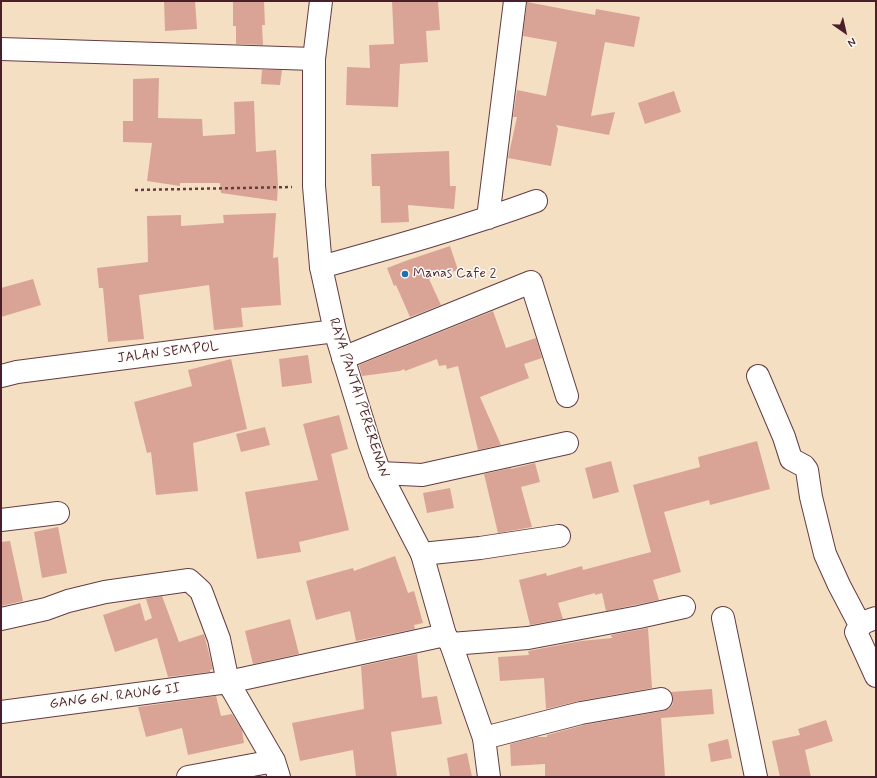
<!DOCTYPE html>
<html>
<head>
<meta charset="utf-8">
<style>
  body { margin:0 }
  #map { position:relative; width:877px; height:778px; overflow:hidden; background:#f4dfc3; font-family:Mynerve,sans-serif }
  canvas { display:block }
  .frame { position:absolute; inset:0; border:2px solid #4a1f2b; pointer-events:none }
  .north { position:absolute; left:825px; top:12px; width:40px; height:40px; -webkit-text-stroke:3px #fdfcf7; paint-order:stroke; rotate:146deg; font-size:11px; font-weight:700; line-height:16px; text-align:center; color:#4a1f2b }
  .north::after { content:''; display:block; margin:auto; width:14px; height:18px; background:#4a1f2b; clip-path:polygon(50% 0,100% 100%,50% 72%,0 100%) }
</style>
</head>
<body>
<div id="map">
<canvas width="877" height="778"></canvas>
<div class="frame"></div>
<div class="north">N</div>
</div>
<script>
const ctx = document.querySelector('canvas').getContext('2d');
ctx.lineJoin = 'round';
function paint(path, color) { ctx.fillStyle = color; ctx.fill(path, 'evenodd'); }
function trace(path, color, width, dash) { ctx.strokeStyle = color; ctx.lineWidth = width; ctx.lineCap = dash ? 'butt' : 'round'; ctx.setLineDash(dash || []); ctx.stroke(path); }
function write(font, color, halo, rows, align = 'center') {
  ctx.font = font + ' Mynerve,sans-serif'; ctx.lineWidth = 3; ctx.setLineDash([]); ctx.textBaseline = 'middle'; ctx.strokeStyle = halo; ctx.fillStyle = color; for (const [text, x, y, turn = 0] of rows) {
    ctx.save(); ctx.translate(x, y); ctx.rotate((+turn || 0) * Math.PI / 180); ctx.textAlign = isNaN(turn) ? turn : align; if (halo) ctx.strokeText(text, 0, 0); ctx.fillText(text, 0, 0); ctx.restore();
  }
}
paint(new Path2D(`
  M 164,1 L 195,1 L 197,29 L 165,31 Z
  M 264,1 L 265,25 L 262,25 L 263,45 L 236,44 L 236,26 L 233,26 L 233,2 Z
  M 392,1 L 438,1 L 440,30 L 426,31 L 428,62 L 400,64 L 398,107 L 346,105 L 347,67 L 370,68 L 369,45 L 394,44 Z
  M 527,2 L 595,15 L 596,9 L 640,17 L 634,47 L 605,42 L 591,116 L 615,112 L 609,135 L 556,125 L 558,129 L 551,166 L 508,158 L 517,117 L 513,117 L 517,90 L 546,96 L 557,42 L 523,36 Z
  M 262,70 L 282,70 L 280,85 L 261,84 Z
  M 159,78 L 158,118 L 202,119 L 203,136 L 235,134 L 234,102 L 254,101 L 256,152 L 276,150 L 278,185 L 277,201 L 221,193 L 220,183 L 180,183 L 180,186 L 147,181 L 152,143 L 123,142 L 123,121 L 133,121 L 133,79 Z
  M 674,91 L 681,112 L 645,124 L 638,103 Z
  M 449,151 L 450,186 L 456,186 L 454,209 L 408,205 L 409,222 L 381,223 L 380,186 L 372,186 L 371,154 Z
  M 276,213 L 273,258 L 278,257 L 281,305 L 241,308 L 243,327 L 214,330 L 209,285 L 139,295 L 144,339 L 108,342 L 103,288 L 99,288 L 97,268 L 148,262 L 147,216 L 181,215 L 181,226 L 224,223 L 223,215 Z
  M 450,246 L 458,270 L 429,279 L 441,305 L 410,317 L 396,285 L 394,286 L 387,268 L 408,260 Z
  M 33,279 L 41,305 L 1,317 L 1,288 Z
  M 493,311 L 506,348 L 536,338 L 542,358 L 524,364 L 529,378 L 480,397 L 501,445 L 478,450 L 458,366 L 447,369 L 446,365 L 439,366 L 437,359 L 405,371 L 404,369 L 400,371 L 362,376 L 359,365 Z
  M 308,355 L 312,383 L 282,387 L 279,359 Z
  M 231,359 L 247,429 L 193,443 L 198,491 L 156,495 L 151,452 L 147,453 L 134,402 L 192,386 L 188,370 Z
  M 339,415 L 348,449 L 331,454 L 349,530 L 299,542 L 301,552 L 257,559 L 245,492 L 318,480 L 303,424 Z
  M 265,427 L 270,445 L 241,452 L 236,434 Z
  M 757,441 L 770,489 L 710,505 L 709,500 L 664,512 L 681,572 L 653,580 L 659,600 L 606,611 L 602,593 L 595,595 L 595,593 L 558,603 L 563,619 L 530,625 L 519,580 L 546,573 L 547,576 L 582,566 L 583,570 L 651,552 L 633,485 L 700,467 L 698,457 Z
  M 611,461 L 619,492 L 593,499 L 585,468 Z
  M 535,463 L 540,482 L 521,487 L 532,527 L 498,533 L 484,474 L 511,468 L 511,469 Z
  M 450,488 L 454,508 L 427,513 L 423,493 Z
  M 58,527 L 67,573 L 42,578 L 34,532 Z
  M 10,541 L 23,601 L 1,606 L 1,542 Z
  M 395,556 L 408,593 L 414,591 L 423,623 L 414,625 L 415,629 L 356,641 L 350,611 L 316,620 L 306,581 L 353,568 L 354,571 Z
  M 162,596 L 179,642 L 204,634 L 213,669 L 210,670 L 210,672 L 168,677 L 157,638 L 115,652 L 103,615 L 140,603 L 145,621 L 152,618 L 146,599 Z
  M 290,619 L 299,654 L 253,664 L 245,631 Z
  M 648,628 L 652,688 L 579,701 L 546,709 L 544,678 L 500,681 L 498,657 L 529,655 L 528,651 L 581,641 L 612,638 L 611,635 Z
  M 417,654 L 422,698 L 437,696 L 442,724 L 391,732 L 397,777 L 356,777 L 353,750 L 300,761 L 292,723 L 364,709 L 361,666 Z
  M 712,689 L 714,714 L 661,718 L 665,777 L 545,777 L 545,764 L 511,766 L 510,744 L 537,737 L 547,737 L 547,735 L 584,725 L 663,711 L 669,709 L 673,704 L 673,697 L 671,692 Z
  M 216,696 L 221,716 L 232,714 L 242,730 L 244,743 L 188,755 L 182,728 L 146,737 L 138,707 Z
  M 826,720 L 833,741 L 805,750 L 811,777 L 780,777 L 772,741 L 800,735 L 798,729 Z
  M 728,739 L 732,758 L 711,762 L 708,744 Z
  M 467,753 L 472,777 L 450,777 L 447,758 Z`), '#d9a496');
const minor = new Path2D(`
  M 1,49 L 314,59
  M 488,218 L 515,1
  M 321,267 C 393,247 465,227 536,201
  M 343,358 L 531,282 L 567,396
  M 758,376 L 784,437 L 791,459 L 804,466 L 807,470 L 811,497 L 825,554 L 839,585 L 860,625
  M 380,473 L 422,475 L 567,443
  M 1,520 L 58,513
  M 422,554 L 480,548 L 559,536
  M 723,618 L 756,777
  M 876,618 C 866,621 861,623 856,632 L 876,676
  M 1,619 L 46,609 L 68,601 L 105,592 L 189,580 L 201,591 L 219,639 L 228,682 L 274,761 L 279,777
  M 451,644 L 528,638 L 639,617 L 684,607
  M 1,712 L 228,682 L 445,635
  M 484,738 L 581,713 L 661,699
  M 188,777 L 274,761`);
const tertiary = new Path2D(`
  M 321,1 L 314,59 L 314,186 L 321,267 L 335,331 L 370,445 L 380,473 L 422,554 L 445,635 L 451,644 L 484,738 L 489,777
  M 1,376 L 17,372 L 335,331`);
trace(minor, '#643c42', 24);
trace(tertiary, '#643c42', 24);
trace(new Path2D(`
  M 135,190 L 292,187`), '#643c42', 2.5, [3, 3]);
trace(minor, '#fff', 22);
trace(tertiary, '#fff', 22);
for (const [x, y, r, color] of [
  [405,274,4,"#1f6fb2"]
]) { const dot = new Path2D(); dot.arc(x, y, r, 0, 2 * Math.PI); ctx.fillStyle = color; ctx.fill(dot); trace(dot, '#fdfcf7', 1.5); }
write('14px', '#4a1f2b', '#fdfcf7', [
  ["Manas Cafe 2",413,274]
], 'left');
write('14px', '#4a1f2b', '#fdfcf7', [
  ["JALAN SEMPOL",168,353,-7],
  ["RAYA PANTAI PERERENAN",358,398,72],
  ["GANG GN. RAUNG II",115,697,-7]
]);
</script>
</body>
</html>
